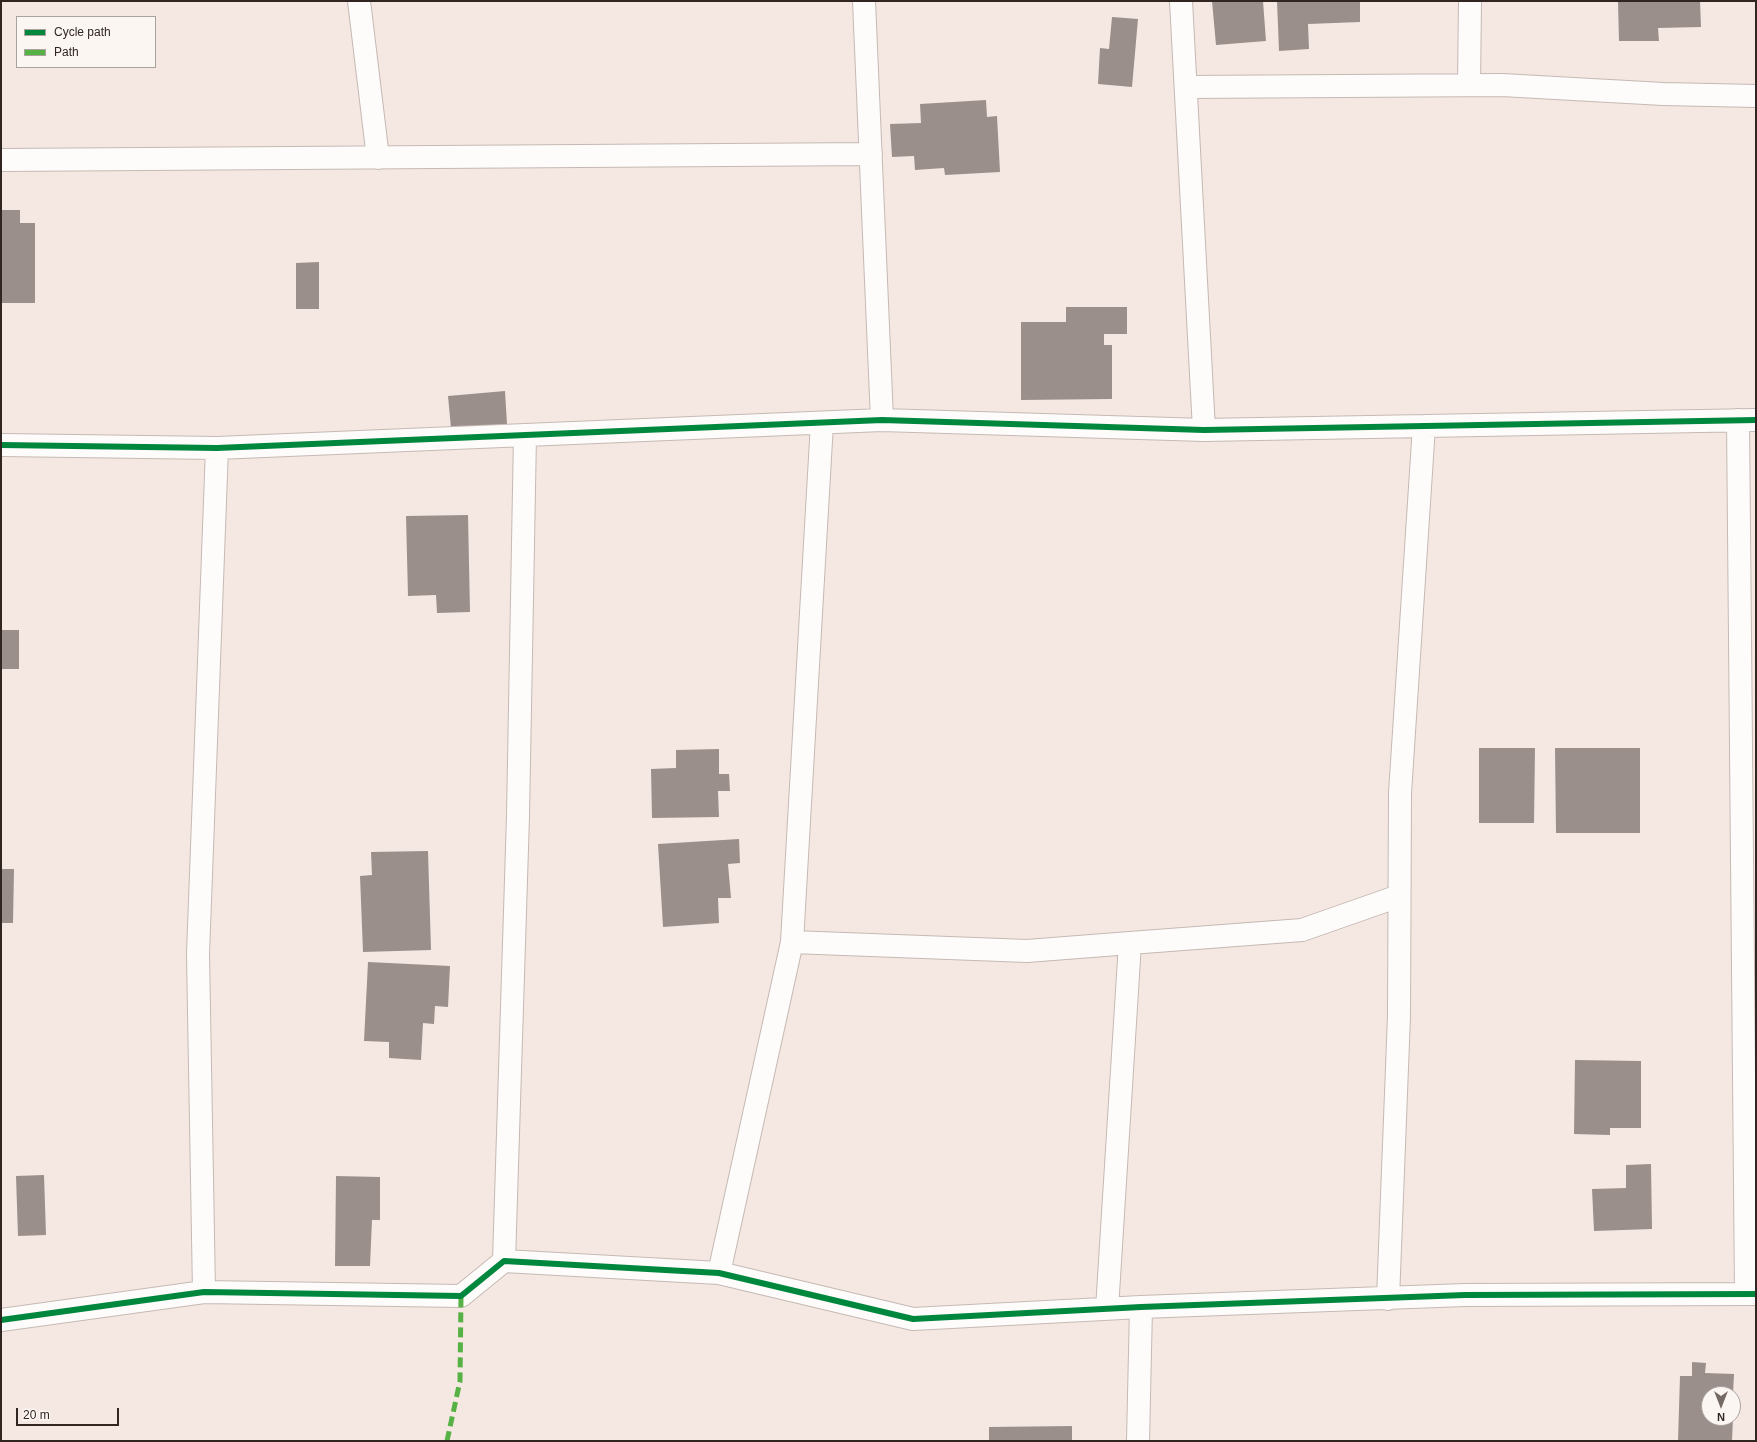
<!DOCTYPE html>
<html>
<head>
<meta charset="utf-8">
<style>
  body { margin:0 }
  #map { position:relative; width:1757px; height:1442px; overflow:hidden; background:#f5e8e2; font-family:Arial,sans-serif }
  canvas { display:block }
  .frame { position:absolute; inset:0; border:2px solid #302520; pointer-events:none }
  .legend { position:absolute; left:16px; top:16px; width:140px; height:52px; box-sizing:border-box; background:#fcf6f3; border:1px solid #aaa29f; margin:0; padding:5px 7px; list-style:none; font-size:12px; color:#302520 }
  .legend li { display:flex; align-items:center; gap:8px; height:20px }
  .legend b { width:20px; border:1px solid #aaa29f }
  .north { position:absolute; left:1701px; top:1386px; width:40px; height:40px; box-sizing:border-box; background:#fcf6f3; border:1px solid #aaa29f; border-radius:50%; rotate:180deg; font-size:11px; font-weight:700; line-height:16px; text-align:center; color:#302520 }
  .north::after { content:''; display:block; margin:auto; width:14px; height:18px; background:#756964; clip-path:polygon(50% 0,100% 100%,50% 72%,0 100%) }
  .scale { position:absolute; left:16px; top:1408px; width:103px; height:18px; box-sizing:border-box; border:2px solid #302520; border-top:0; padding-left:5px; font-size:12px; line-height:14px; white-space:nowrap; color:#302520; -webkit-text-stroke:3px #fcf6f3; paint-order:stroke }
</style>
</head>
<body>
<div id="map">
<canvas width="1757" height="1442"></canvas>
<div class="frame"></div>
<ul class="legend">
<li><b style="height:5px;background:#00873e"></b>Cycle path</li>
<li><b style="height:5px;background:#56b245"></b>Path</li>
</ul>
<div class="north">N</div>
<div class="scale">20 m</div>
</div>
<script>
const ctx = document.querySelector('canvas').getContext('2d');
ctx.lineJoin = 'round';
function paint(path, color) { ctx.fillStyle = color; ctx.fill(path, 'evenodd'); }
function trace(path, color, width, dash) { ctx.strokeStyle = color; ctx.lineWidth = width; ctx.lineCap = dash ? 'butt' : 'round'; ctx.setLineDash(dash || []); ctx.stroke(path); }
paint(new Path2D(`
  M 1212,1 L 1263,1 L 1266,41 L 1216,45 Z
  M 1277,1 L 1360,1 L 1360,22 L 1308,24 L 1309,49 L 1279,51 Z
  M 1618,1 L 1700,1 L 1701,27 L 1658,28 L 1659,41 L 1619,41 Z
  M 1112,17 L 1138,19 L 1132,87 L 1098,84 L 1100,48 L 1109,49 Z
  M 986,100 L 987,117 L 997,116 L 1000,172 L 945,175 L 944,168 L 915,170 L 914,156 L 892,157 L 890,124 L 921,123 L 920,104 Z
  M 1,210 L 20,210 L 20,223 L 35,223 L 35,303 L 1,303 Z
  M 319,262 L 319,309 L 296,309 L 296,263 Z
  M 1066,307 L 1127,307 L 1127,334 L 1104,334 L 1104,345 L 1112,345 L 1112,399 L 1021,400 L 1021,322 L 1066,322 Z
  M 505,391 L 507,424 L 451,428 L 448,396 Z
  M 468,515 L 470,612 L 437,613 L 436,595 L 408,596 L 406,516 Z
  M 1,630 L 19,630 L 19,669 L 1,669 Z
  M 1479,748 L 1535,748 L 1534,823 L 1479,823 Z
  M 1555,748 L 1640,748 L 1640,833 L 1556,833 Z
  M 719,749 L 719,774 L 729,774 L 730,791 L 718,791 L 719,817 L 652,818 L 651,769 L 676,768 L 676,750 Z
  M 739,839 L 740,863 L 728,864 L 731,898 L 718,898 L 719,923 L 663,927 L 658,844 Z
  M 428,851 L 431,950 L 363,952 L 360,876 L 372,875 L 371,852 Z
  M 1,869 L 14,869 L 13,923 L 1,923 Z
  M 368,962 L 450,966 L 448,1007 L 435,1006 L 434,1024 L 423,1023 L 421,1060 L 389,1058 L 389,1042 L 364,1041 Z
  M 1575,1060 L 1641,1061 L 1641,1128 L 1610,1128 L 1610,1135 L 1574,1134 Z
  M 1651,1164 L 1652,1229 L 1594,1231 L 1592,1189 L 1626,1188 L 1626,1165 Z
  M 44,1175 L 46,1235 L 18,1236 L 16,1176 Z
  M 336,1176 L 380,1177 L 380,1220 L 372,1220 L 370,1266 L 335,1266 Z
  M 1692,1362 L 1706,1363 L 1705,1373 L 1734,1374 L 1733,1394 L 1709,1394 L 1709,1418 L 1733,1418 L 1732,1441 L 1678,1441 L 1680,1376 L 1692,1376 Z
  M 1072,1426 L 1072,1441 L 989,1441 L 989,1427 Z`), '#9a8f8b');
const street = new Path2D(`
  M 359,1 L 378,158
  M 864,1 L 882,420
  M 1181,1 L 1204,430
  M 1469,85 L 1470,1
  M 1186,87 L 1502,85 L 1663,94 L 1756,96
  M 1,160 L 871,154
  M 1738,420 L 1746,1294
  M 1,445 L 217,448 L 882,420 L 1204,430 L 1756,420
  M 792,942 L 1027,951 L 1130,943 L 1302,930 L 1399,896
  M 504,1261 L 518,816 L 525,435
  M 719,1273 L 792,942 L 822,423
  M 204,1292 L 198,954 L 217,448
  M 1388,1299 L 1399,1016 L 1400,793 L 1424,426
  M 1107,1309 L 1130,943
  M 1,1320 L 204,1292 L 461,1296 L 504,1261 L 719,1273 L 913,1319 L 1141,1307 L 1465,1295 L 1756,1294
  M 1138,1441 L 1141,1307`);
trace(street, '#c5b9b4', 24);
trace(street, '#fefcfb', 22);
trace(new Path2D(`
  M 447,1441 L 460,1381 L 461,1296`), '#56b245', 5, [10, 5]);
trace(new Path2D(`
  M 1,445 L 217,448 L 882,420 L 1204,430 L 1756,420
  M 1,1320 L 204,1292 L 461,1296 L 504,1261 L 719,1273 L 913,1319 L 1141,1307 L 1465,1295 L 1756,1294`), '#00873e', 6);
</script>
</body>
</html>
